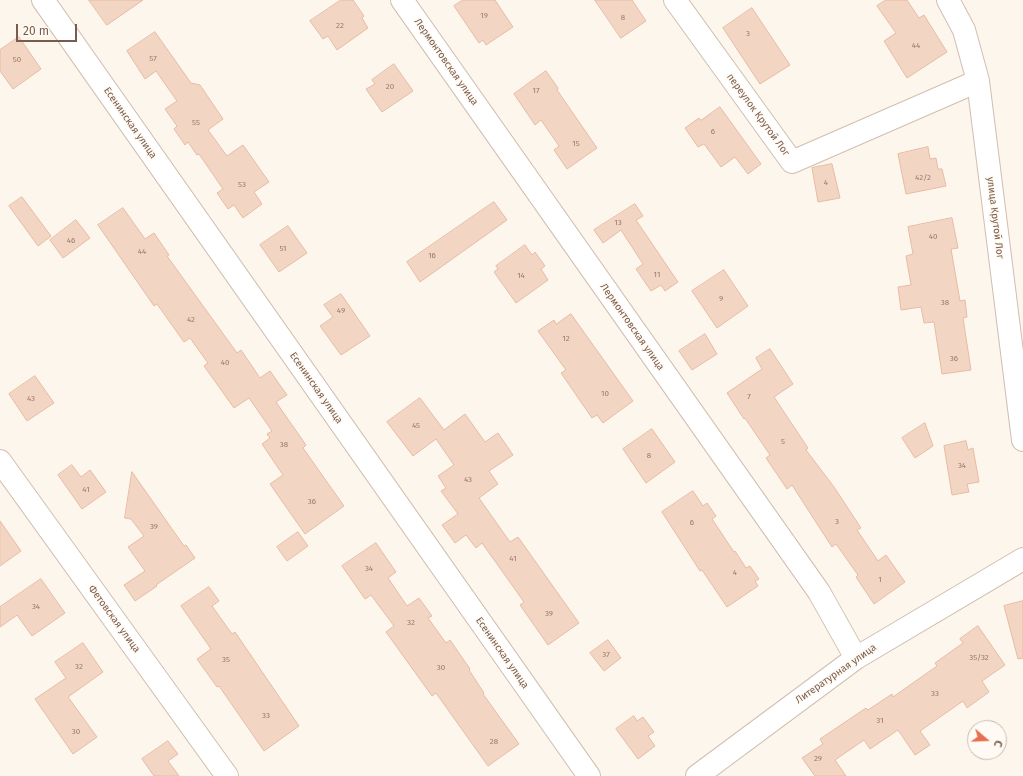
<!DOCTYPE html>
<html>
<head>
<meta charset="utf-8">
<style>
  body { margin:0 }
  #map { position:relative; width:1023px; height:776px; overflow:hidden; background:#fdf6ec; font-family:"Fira Sans",sans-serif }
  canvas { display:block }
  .north { position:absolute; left:967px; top:720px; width:40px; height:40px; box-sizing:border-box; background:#fffaf3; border:1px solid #cabbb1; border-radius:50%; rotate:109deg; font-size:11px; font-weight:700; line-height:16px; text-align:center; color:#7a5c4d }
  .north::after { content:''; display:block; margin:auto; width:14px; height:18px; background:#e76f51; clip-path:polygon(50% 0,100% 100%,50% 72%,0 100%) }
  .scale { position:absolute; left:16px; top:24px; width:61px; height:18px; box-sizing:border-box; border:2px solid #7a5c4d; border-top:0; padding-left:5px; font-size:12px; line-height:14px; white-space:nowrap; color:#7a5c4d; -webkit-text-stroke:3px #fffaf3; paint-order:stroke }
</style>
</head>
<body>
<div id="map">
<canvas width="1023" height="776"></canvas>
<div class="north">С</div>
<div class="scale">20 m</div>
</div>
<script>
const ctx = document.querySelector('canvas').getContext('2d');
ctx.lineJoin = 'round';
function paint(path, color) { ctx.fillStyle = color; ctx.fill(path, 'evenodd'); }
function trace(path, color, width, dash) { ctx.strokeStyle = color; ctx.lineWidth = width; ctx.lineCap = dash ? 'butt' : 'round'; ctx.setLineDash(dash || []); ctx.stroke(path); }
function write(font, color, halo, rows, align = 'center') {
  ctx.font = font + ' "Fira Sans",sans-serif'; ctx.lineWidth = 3; ctx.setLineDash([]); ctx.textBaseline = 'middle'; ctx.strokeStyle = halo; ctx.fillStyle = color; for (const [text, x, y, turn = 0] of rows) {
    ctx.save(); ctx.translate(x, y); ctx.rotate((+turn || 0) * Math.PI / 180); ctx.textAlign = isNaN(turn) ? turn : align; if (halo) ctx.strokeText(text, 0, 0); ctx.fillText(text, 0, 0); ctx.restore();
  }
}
const building = new Path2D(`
  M 89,0 L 143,0 L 107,25 Z
  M 341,0 L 353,0 L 364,16 L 362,18 L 368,28 L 337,50 L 328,36 L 323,39 L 310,21 Z
  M 463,0 L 495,0 L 513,27 L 486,45 L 483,40 L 479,43 L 454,6 Z
  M 595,0 L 632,0 L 646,21 L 621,38 Z
  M 886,0 L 907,0 L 919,18 L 924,15 L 947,52 L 907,78 L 884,41 L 896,33 L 877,6 Z
  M 752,8 L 790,65 L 760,84 L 723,28 Z
  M 155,32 L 191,83 L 200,85 L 223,119 L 208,130 L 227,156 L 243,145 L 269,182 L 254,192 L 262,204 L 243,218 L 234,205 L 228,209 L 217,193 L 223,189 L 199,154 L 197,155 L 188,142 L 185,145 L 174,129 L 177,126 L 165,109 L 177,101 L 156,71 L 145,79 L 127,51 Z
  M 19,37 L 41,69 L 13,89 L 0,71 L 0,50 Z
  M 394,64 L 413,91 L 382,112 L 366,89 L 375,84 L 372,80 Z
  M 546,71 L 558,88 L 557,90 L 597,148 L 567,169 L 554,150 L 559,146 L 541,120 L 535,125 L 514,94 Z
  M 720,107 L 761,164 L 748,174 L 735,157 L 721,167 L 704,144 L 698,147 L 685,128 L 699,118 L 701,120 Z
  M 928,147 L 930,159 L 936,158 L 938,169 L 942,169 L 946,186 L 906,194 L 898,154 Z
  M 832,164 L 840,198 L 818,202 L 812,168 Z
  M 22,197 L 51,236 L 38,246 L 9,206 Z
  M 494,202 L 507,220 L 420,282 L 407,262 Z
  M 635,204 L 643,216 L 636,220 L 678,282 L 665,291 L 661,285 L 651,291 L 636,269 L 643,264 L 621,230 L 603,243 L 594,230 Z
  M 123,208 L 145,239 L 154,233 L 169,255 L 167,256 L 237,353 L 241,350 L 260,378 L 270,371 L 287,395 L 276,402 L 306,445 L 303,448 L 344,506 L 305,534 L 270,484 L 283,475 L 262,444 L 270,438 L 267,434 L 272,431 L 249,398 L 234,408 L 204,366 L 208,363 L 190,338 L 184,342 L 157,304 L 154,306 L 98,225 Z
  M 952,218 L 958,248 L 951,249 L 960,301 L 965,300 L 967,317 L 963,318 L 971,370 L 942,374 L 934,322 L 924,323 L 921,307 L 901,310 L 898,287 L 911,285 L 906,256 L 913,254 L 908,227 Z
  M 76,220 L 90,238 L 63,258 L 50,240 Z
  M 288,226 L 307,253 L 279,272 L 260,245 Z
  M 525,245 L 532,255 L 535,252 L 545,266 L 541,269 L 548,280 L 516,303 L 494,272 L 498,269 L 496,266 Z
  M 724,270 L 748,306 L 717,328 L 692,291 Z
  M 341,294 L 370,336 L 341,355 L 320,326 L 333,317 L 324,305 Z
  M 571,314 L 633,401 L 603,423 L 597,415 L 592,418 L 561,373 L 566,370 L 538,331 L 554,320 L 556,324 Z
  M 705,334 L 717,354 L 692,370 L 679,351 Z
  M 770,349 L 793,384 L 774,397 L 808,448 L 806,450 L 834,487 L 861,528 L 857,530 L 878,561 L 886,555 L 905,582 L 874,604 L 856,577 L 858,575 L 836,544 L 832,547 L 792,485 L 787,489 L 766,458 L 770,455 L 745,418 L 744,419 L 727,393 L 762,369 L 756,358 Z
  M 35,376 L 54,403 L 27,421 L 9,394 Z
  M 420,398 L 444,430 L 465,414 L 485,442 L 498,433 L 513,455 L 489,471 L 498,484 L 479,498 L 510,542 L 518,537 L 579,623 L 548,645 L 520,605 L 524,602 L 482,543 L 476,548 L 466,535 L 455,543 L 442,525 L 458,514 L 441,491 L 446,488 L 438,476 L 454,465 L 436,439 L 413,456 L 387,422 Z
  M 925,423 L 933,446 L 915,458 L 902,438 Z
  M 652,429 L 675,462 L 646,483 L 623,449 Z
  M 966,441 L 968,450 L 973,448 L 979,482 L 967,484 L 969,492 L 952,495 L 944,446 Z
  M 72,465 L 81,477 L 90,470 L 106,492 L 82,509 L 58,475 Z
  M 132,472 L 184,546 L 186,545 L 195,558 L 156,585 L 157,586 L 135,601 L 124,585 L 145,571 L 128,547 L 144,536 L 131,519 L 125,518 Z
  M 693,491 L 703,506 L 707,503 L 716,516 L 712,519 L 734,552 L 735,551 L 746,568 L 750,566 L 759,579 L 755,581 L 758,586 L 727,607 L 702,570 L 700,571 L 662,512 Z
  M 0,521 L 21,551 L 0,566 Z
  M 298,532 L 308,546 L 287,561 L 277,547 Z
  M 376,543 L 396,572 L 388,578 L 407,606 L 419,598 L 432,616 L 428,618 L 446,643 L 450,640 L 470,669 L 469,670 L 484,693 L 483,694 L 519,744 L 488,766 L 436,693 L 432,696 L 386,632 L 394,626 L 371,595 L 365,599 L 342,566 Z
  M 41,579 L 65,613 L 32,636 L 17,615 L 0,627 L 0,607 Z
  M 209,587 L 219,601 L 212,606 L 232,634 L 235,632 L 299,726 L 264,751 L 219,686 L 217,687 L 197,659 L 211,649 L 181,606 Z
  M 1023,601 L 1023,658 L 1018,659 L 1004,606 Z
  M 978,626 L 1005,665 L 982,681 L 989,692 L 967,708 L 963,701 L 920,731 L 930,745 L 915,755 L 898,730 L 870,749 L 864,740 L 835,760 L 846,776 L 815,776 L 802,758 L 823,744 L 820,739 L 866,708 L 868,710 L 892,694 L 893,697 L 937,666 L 935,663 L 963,643 L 960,639 Z
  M 608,640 L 621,658 L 604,671 L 590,653 Z
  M 83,643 L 103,672 L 68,697 L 97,737 L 73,754 L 35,699 L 66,678 L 55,662 Z
  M 634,716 L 637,721 L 643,717 L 654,732 L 648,736 L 655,746 L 638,759 L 616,729 Z
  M 168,741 L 178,754 L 168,761 L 179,776 L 154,776 L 142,759 Z`);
paint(building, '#f3d5c3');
trace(building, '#e6bba3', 1);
const street = new Path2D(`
  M 43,0 L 589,776
  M 402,0 L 819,592 L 856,658
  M 675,0 L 792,162 L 978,81
  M 948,0 L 964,30 L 978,81 L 1023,440
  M 0,461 L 227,776
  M 697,776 L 856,658 L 1023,559`);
trace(street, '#d1beb0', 24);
trace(street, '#fff', 22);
write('8px', '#987a6a', null, [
  ["19",484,16],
  ["8",623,18],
  ["22",340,26],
  ["3",748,34],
  ["44",916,46],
  ["57",153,59],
  ["50",17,60],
  ["20",390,87],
  ["17",536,91],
  ["55",196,123],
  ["6",713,132],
  ["15",576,144],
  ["42/2",923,178],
  ["4",826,183],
  ["53",242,185],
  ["13",618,223],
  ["40",933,237],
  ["46",71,241],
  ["51",283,249],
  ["44",142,252],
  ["16",432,256],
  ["11",657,275],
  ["14",521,276],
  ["9",721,299],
  ["38",945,303],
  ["49",341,311],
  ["42",191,320],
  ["12",566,339],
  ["36",954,359],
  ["40",225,363],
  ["10",605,394],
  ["7",749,397],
  ["43",31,399],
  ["45",416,426],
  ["5",783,442],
  ["38",284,445],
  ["8",649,456],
  ["34",962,466],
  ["43",468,480],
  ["41",86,490],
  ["36",312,502],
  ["3",837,522],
  ["6",692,523],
  ["39",154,527],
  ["41",513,559],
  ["34",369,569],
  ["4",735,573],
  ["1",880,580],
  ["34",36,607],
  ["39",549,614],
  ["32",411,623],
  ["37",606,655],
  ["35/32",979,658],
  ["35",226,660],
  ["32",79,667],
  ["30",441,668],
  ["33",935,694],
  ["33",266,716],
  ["31",880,721],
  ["30",76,732],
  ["28",494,742],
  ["29",818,759]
]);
write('10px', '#7a5c4d', '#fffaf3', [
  ["Лермонтовская улица",446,62,55],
  ["переулок Крутой Лог",758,115,54],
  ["Есенинская улица",130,123,55],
  ["улица Крутой Лог",995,218,83],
  ["Лермонтовская улица",632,327,55],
  ["Есенинская улица",316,388,55],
  ["Фетовская улица",114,619,54],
  ["Есенинская улица",502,653,55],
  ["Литературная улица",836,674,-35]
]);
</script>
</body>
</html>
